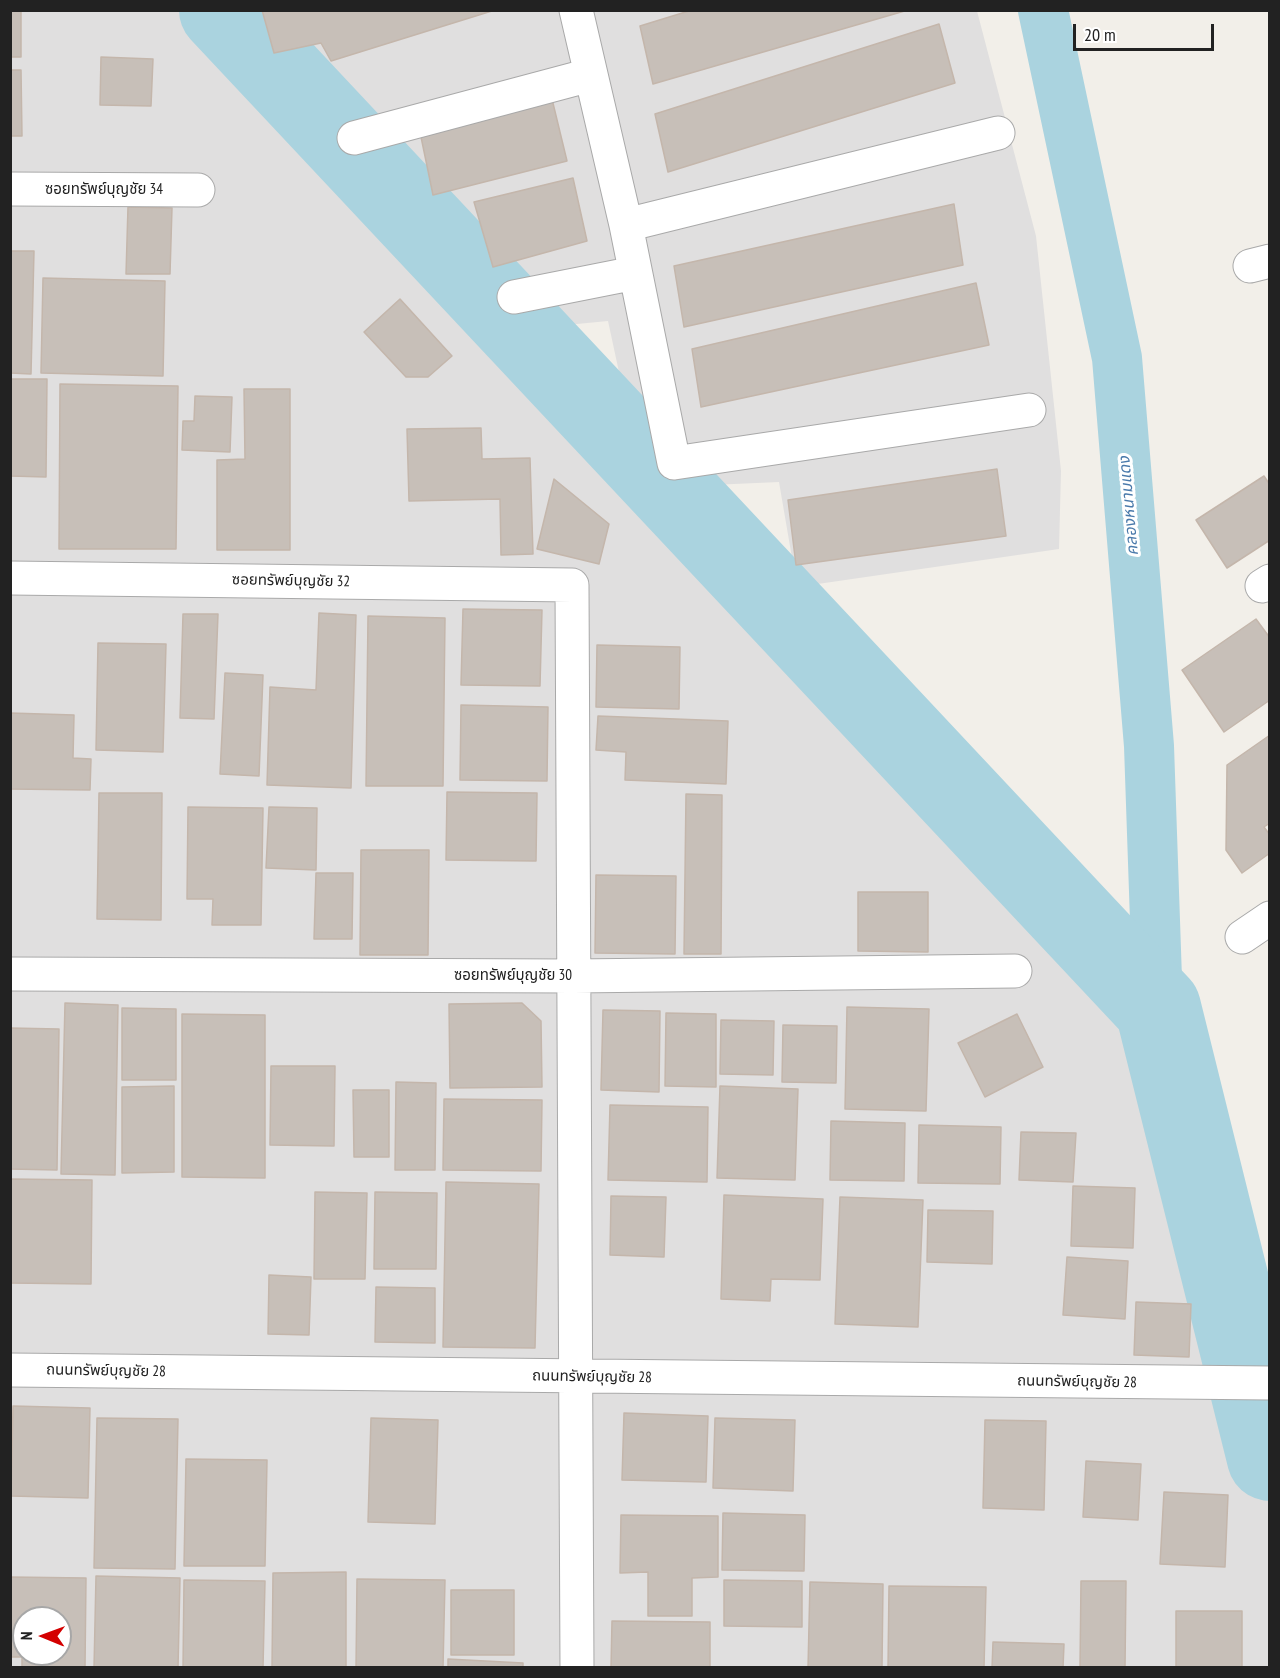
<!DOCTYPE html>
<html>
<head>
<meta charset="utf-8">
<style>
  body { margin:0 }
  #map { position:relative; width:1280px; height:1678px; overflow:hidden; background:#f2efe9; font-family:"PT Sans Narrow",sans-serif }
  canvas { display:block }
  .frame { position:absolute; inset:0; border:12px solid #222; pointer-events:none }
  .north { position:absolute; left:12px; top:1606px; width:60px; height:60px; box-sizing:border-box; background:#fff; border:2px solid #a7a7a7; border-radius:50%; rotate:271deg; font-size:16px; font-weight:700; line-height:24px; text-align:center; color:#222 }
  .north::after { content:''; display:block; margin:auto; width:21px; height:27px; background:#d40000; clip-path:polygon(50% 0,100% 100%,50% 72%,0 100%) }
  .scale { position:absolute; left:1073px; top:24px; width:141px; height:27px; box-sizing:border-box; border:3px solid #222; border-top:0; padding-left:8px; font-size:18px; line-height:21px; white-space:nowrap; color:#222; -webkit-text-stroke:4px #fff; paint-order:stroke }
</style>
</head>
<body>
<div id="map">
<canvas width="1280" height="1678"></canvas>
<div class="frame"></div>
<div class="north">N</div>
<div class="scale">20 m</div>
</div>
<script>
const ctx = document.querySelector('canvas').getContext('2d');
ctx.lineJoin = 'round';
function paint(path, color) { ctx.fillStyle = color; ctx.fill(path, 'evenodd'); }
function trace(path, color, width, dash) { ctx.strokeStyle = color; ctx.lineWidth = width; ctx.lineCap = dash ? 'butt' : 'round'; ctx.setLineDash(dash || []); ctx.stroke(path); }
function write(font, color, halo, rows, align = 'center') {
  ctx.font = font + ' "PT Sans Narrow","Noto Sans Thai",sans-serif'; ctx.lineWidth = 6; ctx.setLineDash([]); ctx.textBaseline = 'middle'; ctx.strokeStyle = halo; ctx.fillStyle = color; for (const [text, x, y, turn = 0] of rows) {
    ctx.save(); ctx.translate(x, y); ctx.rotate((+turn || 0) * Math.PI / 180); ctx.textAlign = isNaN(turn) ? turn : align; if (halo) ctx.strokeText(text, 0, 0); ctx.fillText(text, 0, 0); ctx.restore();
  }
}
paint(new Path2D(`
  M 11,11 L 188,11 L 444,290 L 390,206 L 233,39 L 210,11 L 977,11 L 1036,236 L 1061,471 L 1059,549 L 797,587 L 779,482 L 644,488 L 608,321 L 483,333 L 524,378 L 1205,1059 L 1269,1388 L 1269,1667 L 11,1668 ZM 24,1618 L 60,1618 L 60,1654 L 24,1654 Z`), '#e0dfdf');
trace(new Path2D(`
  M 1043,10 L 1117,358 L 1149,746 L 1158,1008`), '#aad3df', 50);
trace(new Path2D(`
  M 222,10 L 1158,1008 L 1270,1458`), '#aad3df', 86);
const building = new Path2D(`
  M 10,10 L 21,10 L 21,57 L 10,57 Z
  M 262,10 L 495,10 L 331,61 L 321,43 L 274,53 Z
  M 692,10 L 908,10 L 653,84 L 640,26 Z
  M 939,24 L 955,83 L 668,172 L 655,114 Z
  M 101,57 L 153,59 L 151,106 L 100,105 Z
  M 10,70 L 21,70 L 22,136 L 10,136 Z
  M 551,95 L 567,161 L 433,195 L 420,132 Z
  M 573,178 L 587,241 L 493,267 L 474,202 Z
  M 954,204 L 963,265 L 684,327 L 674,266 Z
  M 128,207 L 172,208 L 170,274 L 126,274 Z
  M 10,251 L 34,251 L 31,374 L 10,373 Z
  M 43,278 L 165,281 L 163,376 L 41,373 Z
  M 976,283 L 989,345 L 701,407 L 692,349 Z
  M 400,299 L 452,356 L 428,377 L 406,377 L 364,332 Z
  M 10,379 L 47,379 L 46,477 L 10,476 Z
  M 60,384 L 178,386 L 176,549 L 59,549 Z
  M 244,389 L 290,389 L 290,550 L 217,550 L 217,460 L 245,459 Z
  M 195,396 L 232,397 L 230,452 L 182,450 L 183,421 L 194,421 Z
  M 481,428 L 482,459 L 530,458 L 533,554 L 501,555 L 500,499 L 409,501 L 407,429 Z
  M 997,469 L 1006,536 L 796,565 L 788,500 Z
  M 1264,476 L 1270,485 L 1270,540 L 1227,568 L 1196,520 Z
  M 554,479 L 609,524 L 599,564 L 537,549 Z
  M 463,609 L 542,610 L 540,686 L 461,685 Z
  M 319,613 L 356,615 L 351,788 L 267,785 L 270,687 L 316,690 Z
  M 183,614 L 218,614 L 214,719 L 180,718 Z
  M 368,616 L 445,618 L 443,786 L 366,786 Z
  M 1256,619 L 1270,638 L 1270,700 L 1224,732 L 1182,670 Z
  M 98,643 L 166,644 L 163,752 L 96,750 Z
  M 597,645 L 680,647 L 679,709 L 596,707 Z
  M 225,673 L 263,675 L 259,776 L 220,774 Z
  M 461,705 L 548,707 L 547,781 L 460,780 Z
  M 10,713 L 74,715 L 73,758 L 91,759 L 90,790 L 10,789 Z
  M 598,716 L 728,721 L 726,784 L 625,780 L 626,752 L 596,750 Z
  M 1270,735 L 1270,823 L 1264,827 L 1270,835 L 1270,853 L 1242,873 L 1226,850 L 1227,765 Z
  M 447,792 L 537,793 L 536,861 L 446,860 Z
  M 99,793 L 162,793 L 161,920 L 97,919 Z
  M 686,794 L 722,795 L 721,954 L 684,954 Z
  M 188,807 L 263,808 L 261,925 L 212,925 L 213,899 L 187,899 Z
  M 269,807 L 317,808 L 316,870 L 266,868 Z
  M 361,850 L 429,850 L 428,955 L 360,955 Z
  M 316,873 L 353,873 L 352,939 L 314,939 Z
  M 596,875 L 676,876 L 675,954 L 595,953 Z
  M 858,892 L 928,892 L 928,952 L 858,951 Z
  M 65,1003 L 118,1005 L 115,1175 L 61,1174 Z
  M 522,1003 L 541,1021 L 542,1087 L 450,1088 L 449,1004 Z
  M 847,1007 L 929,1009 L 926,1111 L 845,1109 Z
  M 122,1008 L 176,1009 L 176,1080 L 122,1080 Z
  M 603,1010 L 660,1011 L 659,1092 L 601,1090 Z
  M 666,1013 L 716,1014 L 716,1087 L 665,1086 Z
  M 182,1014 L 265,1015 L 265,1178 L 182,1177 Z
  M 1017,1014 L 1043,1067 L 985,1097 L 958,1043 Z
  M 721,1020 L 774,1021 L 773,1075 L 720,1074 Z
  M 783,1025 L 837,1026 L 836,1083 L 782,1082 Z
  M 10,1028 L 59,1029 L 57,1170 L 10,1169 Z
  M 271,1066 L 335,1066 L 334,1146 L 270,1145 Z
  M 396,1082 L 436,1083 L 435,1170 L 395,1170 Z
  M 174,1086 L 174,1172 L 122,1173 L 122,1087 Z
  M 720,1086 L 798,1089 L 795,1180 L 717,1178 Z
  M 353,1090 L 389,1090 L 389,1157 L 354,1157 Z
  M 444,1099 L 542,1100 L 541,1171 L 443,1170 Z
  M 610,1105 L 708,1107 L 707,1182 L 608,1180 Z
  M 831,1121 L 905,1123 L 904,1181 L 830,1180 Z
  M 919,1125 L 1001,1127 L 1000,1184 L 918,1183 Z
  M 1021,1132 L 1076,1133 L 1073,1182 L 1019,1180 Z
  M 10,1179 L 92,1180 L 91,1284 L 10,1283 Z
  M 446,1182 L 539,1184 L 535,1348 L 443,1347 Z
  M 1073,1186 L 1135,1188 L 1133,1248 L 1071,1246 Z
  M 315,1192 L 367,1193 L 365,1279 L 314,1279 Z
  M 375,1192 L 437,1193 L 436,1269 L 374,1269 Z
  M 724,1195 L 823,1199 L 820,1280 L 771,1279 L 770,1301 L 721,1299 Z
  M 611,1196 L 666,1197 L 664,1257 L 610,1255 Z
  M 840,1197 L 923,1200 L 918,1327 L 835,1324 Z
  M 928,1210 L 993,1211 L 992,1264 L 927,1262 Z
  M 1067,1257 L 1128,1261 L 1125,1319 L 1063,1315 Z
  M 269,1275 L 311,1277 L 309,1335 L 268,1334 Z
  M 376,1287 L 435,1288 L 435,1343 L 375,1342 Z
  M 1136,1302 L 1191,1304 L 1189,1357 L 1134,1355 Z
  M 13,1406 L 90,1408 L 88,1498 L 11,1496 Z
  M 624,1413 L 708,1416 L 706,1482 L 622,1480 Z
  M 97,1418 L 178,1419 L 175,1569 L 94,1568 Z
  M 371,1418 L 438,1420 L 435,1524 L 368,1522 Z
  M 715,1418 L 795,1420 L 793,1491 L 713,1488 Z
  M 985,1420 L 1046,1421 L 1044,1510 L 983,1508 Z
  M 186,1459 L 267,1460 L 265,1566 L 184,1566 Z
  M 1086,1461 L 1141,1464 L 1138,1520 L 1083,1517 Z
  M 1164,1492 L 1228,1495 L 1225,1567 L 1160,1564 Z
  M 723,1513 L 805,1515 L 804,1571 L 722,1570 Z
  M 621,1515 L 718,1516 L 718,1577 L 692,1578 L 692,1616 L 648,1616 L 648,1572 L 620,1573 Z
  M 346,1572 L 346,1668 L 272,1668 L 273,1573 Z
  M 96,1576 L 180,1578 L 178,1668 L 94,1668 Z
  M 10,1577 L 86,1578 L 85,1668 L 22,1668 L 22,1657 L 10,1657 ZM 24,1618 L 60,1618 L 60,1654 L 24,1654 Z
  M 357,1579 L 445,1580 L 443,1668 L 356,1668 Z
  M 184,1580 L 265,1581 L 263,1668 L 183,1668 Z
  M 724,1580 L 802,1581 L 802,1627 L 724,1626 Z
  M 1081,1581 L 1126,1581 L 1125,1668 L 1080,1668 Z
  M 810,1582 L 883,1584 L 882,1668 L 808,1668 Z
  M 889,1586 L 986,1587 L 984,1668 L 888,1668 Z
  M 451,1590 L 514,1590 L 514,1655 L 451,1655 Z
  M 1176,1611 L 1242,1611 L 1242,1668 L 1176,1668 Z
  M 612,1621 L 710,1622 L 710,1668 L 611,1668 Z
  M 993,1642 L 1064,1644 L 1063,1668 L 992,1668 Z
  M 448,1659 L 523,1663 L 523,1668 L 448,1668 Z`);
paint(building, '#c7bfb8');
trace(building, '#c4b6ab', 1.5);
const minor = new Path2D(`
  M 576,10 L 626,225 L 674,463 L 1029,410
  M 354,138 L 590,75
  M 10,189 L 198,190
  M 626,225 L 998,133
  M 1250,266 L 1270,261
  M 514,297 L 635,273
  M 10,578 L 572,585 L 577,1668
  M 1262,586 L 1270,581
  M 1242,937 L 1270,918
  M 10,974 L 574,976 L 1015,971
  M 10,1370 L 1270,1383`);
trace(minor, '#a9a9a9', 35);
trace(minor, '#fff', 33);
write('15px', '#222', '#fff', [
  ["ซอยทรัพย์บุญชัย 34",104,190],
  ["ซอยทรัพย์บุญชัย 32",291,581,1],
  ["ซอยทรัพย์บุญชัย 30",513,976],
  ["ถนนทรัพย์บุญชัย 28",106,1371,1],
  ["ถนนทรัพย์บุญชัย 28",592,1377,1],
  ["ถนนทรัพย์บุญชัย 28",1077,1382,1]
]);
write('italic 16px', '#4a7aab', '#fff', [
  ["คลองหนามแดง",1129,506,-95]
]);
</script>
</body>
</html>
